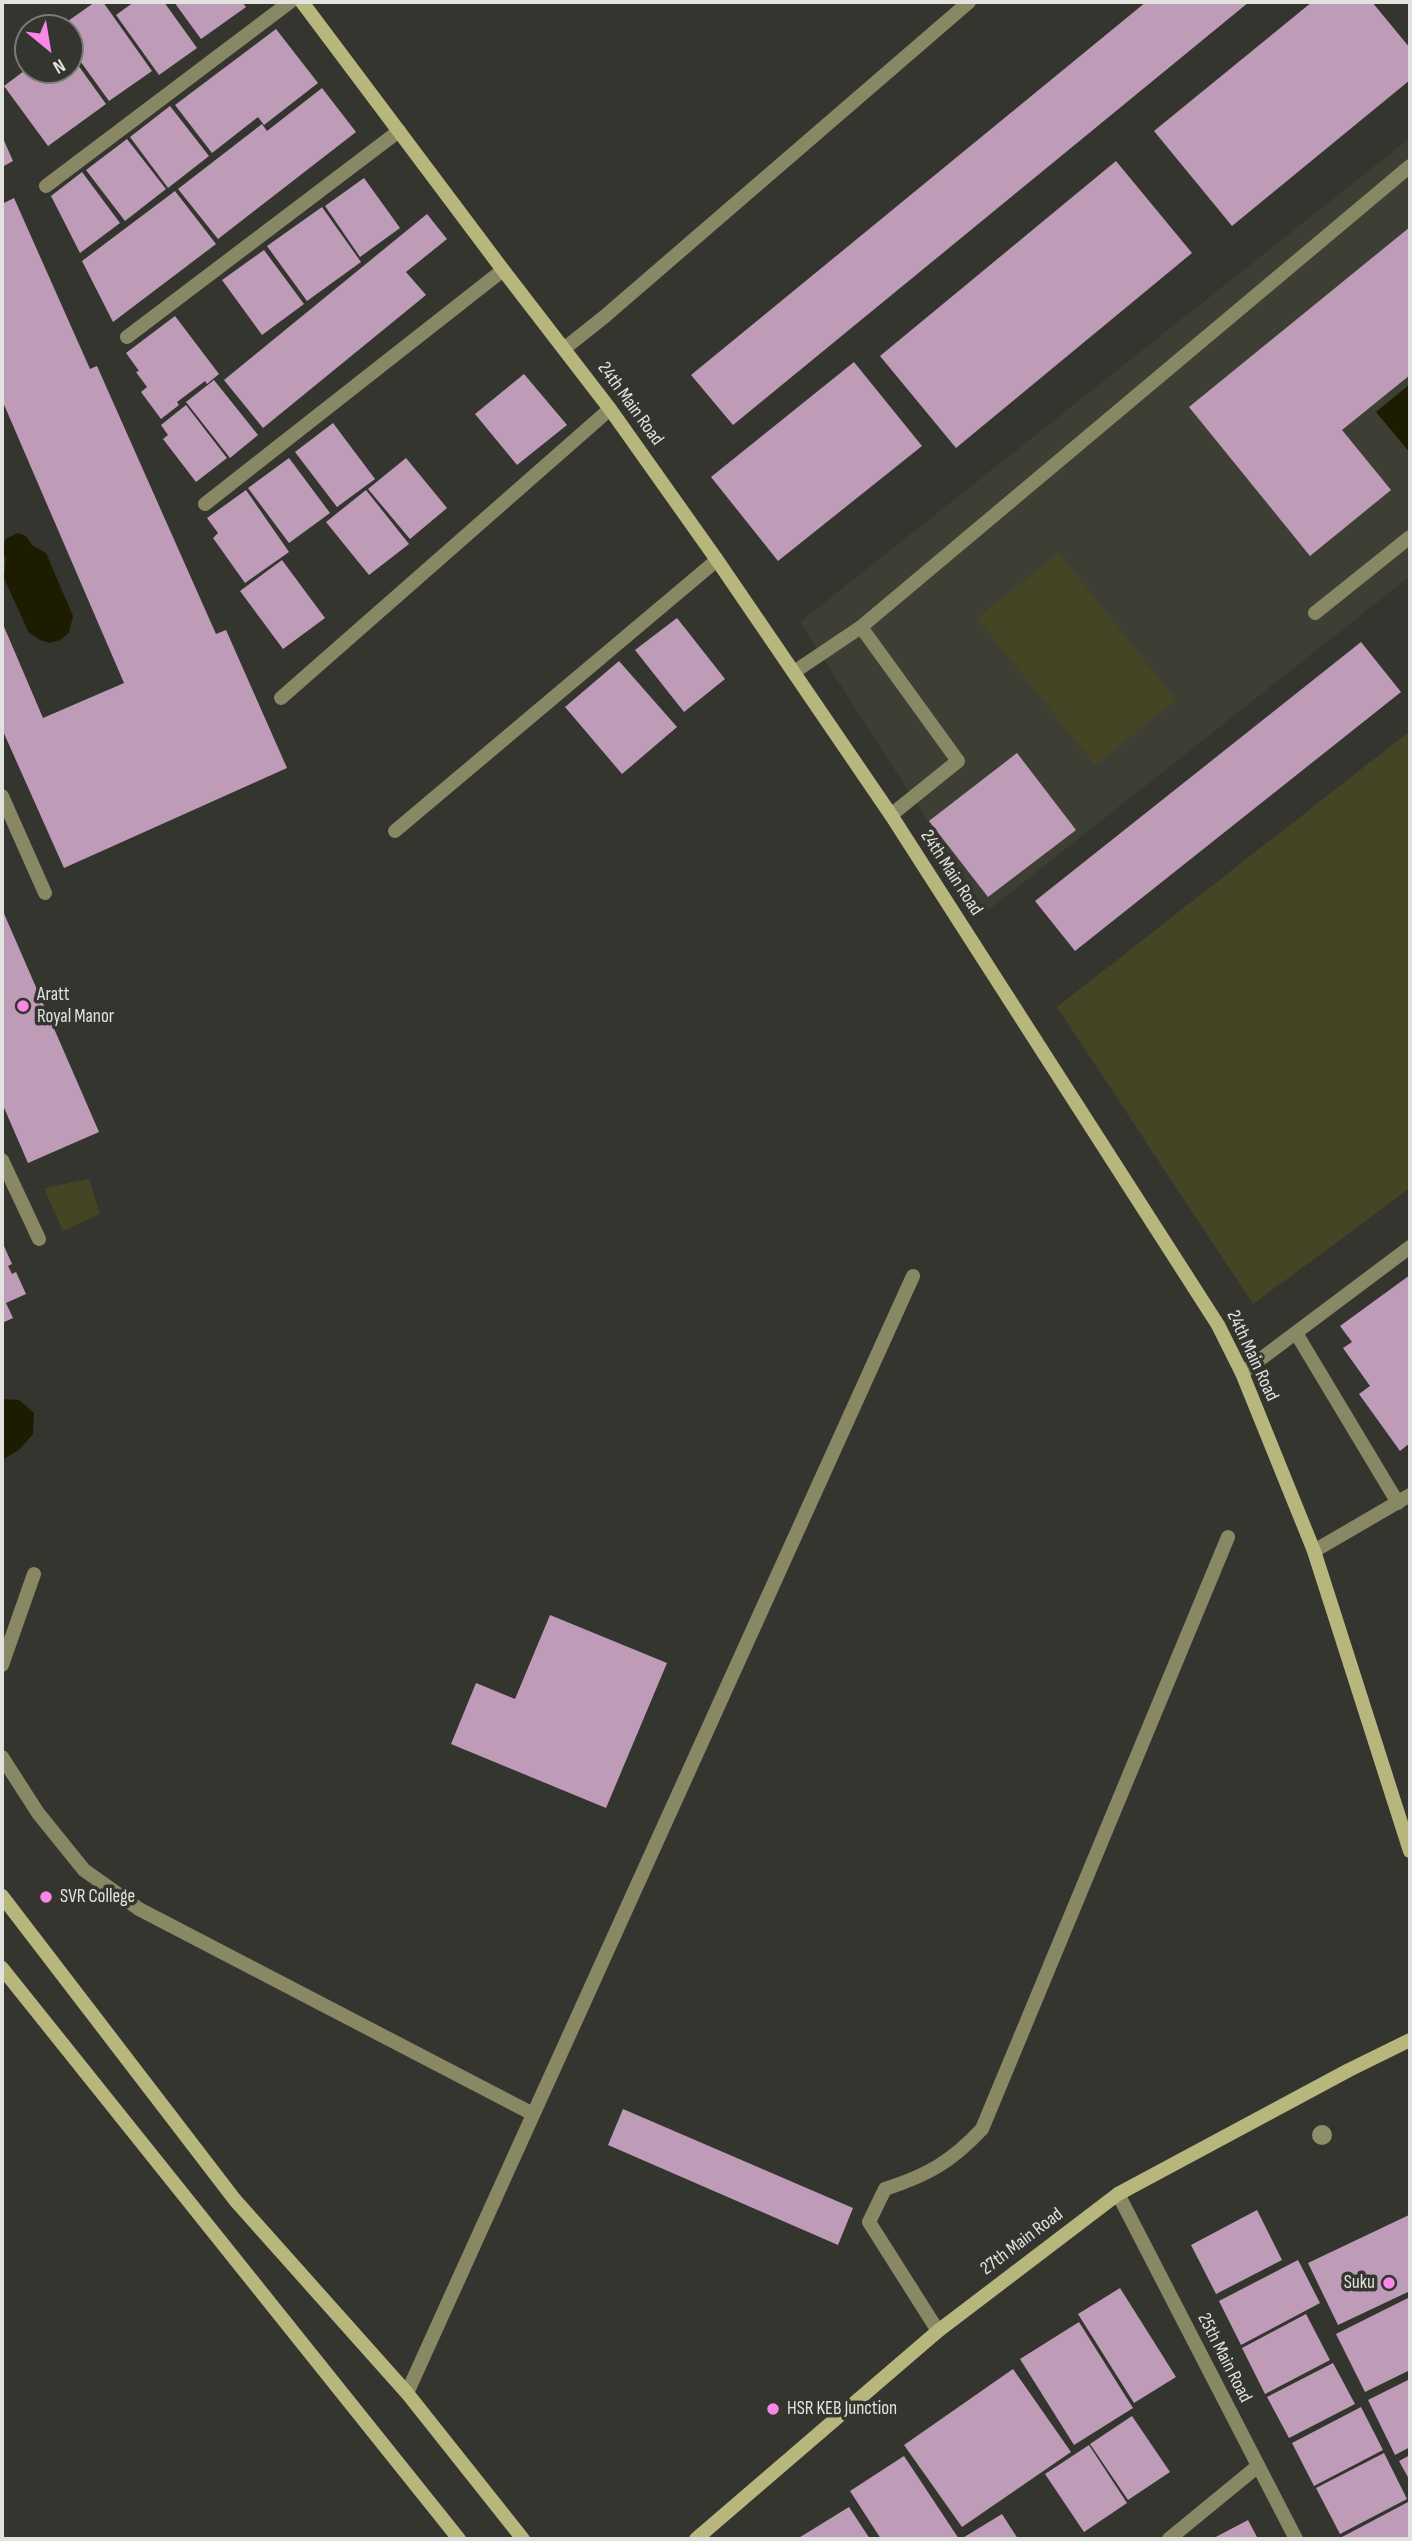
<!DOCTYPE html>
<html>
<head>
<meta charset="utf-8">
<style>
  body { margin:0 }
  #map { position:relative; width:1412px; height:2541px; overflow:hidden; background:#353530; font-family:"Sofia Sans Condensed",sans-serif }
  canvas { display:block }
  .frame { position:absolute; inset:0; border:4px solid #e2e2df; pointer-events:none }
  .north { position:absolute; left:14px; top:14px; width:70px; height:70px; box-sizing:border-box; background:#353530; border:2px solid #7a7a76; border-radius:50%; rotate:150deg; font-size:19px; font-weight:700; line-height:28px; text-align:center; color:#e2e2df }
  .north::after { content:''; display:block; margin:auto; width:24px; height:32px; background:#fa87e7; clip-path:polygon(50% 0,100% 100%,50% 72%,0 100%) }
</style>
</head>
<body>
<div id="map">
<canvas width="1412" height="2541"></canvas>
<div class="frame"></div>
<div class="north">N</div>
</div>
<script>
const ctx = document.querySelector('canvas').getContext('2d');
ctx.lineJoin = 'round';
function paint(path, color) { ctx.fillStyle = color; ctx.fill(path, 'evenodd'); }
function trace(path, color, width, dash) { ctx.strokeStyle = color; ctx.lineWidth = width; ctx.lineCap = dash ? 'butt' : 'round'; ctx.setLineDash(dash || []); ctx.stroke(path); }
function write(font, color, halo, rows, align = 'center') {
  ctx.font = font + ' "Sofia Sans Condensed",sans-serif'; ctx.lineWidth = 7; ctx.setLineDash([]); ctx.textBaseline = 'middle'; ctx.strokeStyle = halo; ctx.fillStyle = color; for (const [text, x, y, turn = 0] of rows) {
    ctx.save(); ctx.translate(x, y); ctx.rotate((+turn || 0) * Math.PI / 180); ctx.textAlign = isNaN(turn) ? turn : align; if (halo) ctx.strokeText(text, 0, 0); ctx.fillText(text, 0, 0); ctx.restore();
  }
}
paint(new Path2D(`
  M 1410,138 L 1410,576 L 986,912 L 800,622 Z`), '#3e3f34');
paint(new Path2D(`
  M 1059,553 L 1176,700 L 1095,765 L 977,618 Z
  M 1410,731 L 1410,1188 L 1253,1304 L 1057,1007 Z
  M 89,1179 L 100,1214 L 63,1231 L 44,1188 Z`), '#454525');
paint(new Path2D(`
  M 1410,384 L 1410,453 L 1376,412 Z
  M 18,533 L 26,536 L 33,546 L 46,553 L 73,616 L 69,633 L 60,640 L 50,643 L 40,640 L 29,633 L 4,578 L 6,558 L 2,553 L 2,544 L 7,538 Z
  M 2,1399 L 19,1400 L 34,1413 L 33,1434 L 19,1450 L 2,1460 Z`), '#1d1c00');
paint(new Path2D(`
  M 95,2 L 103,2 L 152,71 L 109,101 L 70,47 L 70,28 L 58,28 Z
  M 134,2 L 164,2 L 197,48 L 159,75 L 116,15 Z
  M 174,2 L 242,2 L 246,7 L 201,39 Z
  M 1146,2 L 1249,2 L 733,425 L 691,375 Z
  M 1312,2 L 1372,2 L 1410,48 L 1410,80 L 1232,226 L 1154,131 Z
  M 276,29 L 318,83 L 264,125 L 258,117 L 212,153 L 175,105 Z
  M 70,54 L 106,104 L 48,146 L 4,86 L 28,68 L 70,70 Z
  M 322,88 L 356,132 L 218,239 L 178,189 L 262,124 L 267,131 Z
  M 170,106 L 209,156 L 168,188 L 130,137 Z
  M 2,136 L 13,161 L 2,167 Z
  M 127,139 L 166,189 L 125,221 L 86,170 Z
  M 1116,161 L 1192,253 L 956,448 L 880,356 Z
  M 82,172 L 120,223 L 80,253 L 51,196 Z
  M 364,178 L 400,228 L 360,257 L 325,206 Z
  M 175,191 L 216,244 L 113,322 L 82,261 Z
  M 14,198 L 90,369 L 97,366 L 216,634 L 226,630 L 287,768 L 64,868 L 2,729 L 2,622 L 43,718 L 124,683 L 2,400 L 2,204 Z
  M 322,207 L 361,262 L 307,301 L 267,246 Z
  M 427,214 L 447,239 L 406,272 L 426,295 L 263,428 L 224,380 Z
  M 1410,227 L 1410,375 L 1342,430 L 1391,490 L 1310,556 L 1189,407 Z
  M 264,250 L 304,304 L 262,335 L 222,280 Z
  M 175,316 L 219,374 L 207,384 L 205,381 L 177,402 L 179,405 L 161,419 L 141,392 L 147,387 L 136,372 L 139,371 L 126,353 Z
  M 854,362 L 922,446 L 778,561 L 711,477 Z
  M 524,374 L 567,425 L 517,465 L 475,414 Z
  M 214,380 L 258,435 L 230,458 L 186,402 Z
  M 186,405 L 227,458 L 196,482 L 163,439 L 168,435 L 161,425 Z
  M 333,423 L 375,479 L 337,507 L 295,452 Z
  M 289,458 L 330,513 L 289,543 L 248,488 Z
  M 406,458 L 447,508 L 410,539 L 368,489 Z
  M 246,490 L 289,552 L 245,583 L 213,538 L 218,533 L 207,518 Z
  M 366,490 L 409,544 L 369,575 L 326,522 Z
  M 282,560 L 325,618 L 283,649 L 240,591 Z
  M 677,618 L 725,679 L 684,712 L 635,650 Z
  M 1361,642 L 1401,692 L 1075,951 L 1035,901 Z
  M 619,661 L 677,727 L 622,774 L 565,707 Z
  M 1017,753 L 1076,830 L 988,897 L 929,821 Z
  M 2,909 L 99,1132 L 28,1163 L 2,1103 Z
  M 4,1246 L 12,1264 L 8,1266 L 12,1274 L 16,1272 L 26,1294 L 6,1303 L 13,1318 L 2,1323 L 2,1247 Z
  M 1410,1275 L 1410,1443 L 1400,1451 L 1359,1394 L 1370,1386 L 1343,1348 L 1352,1342 L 1340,1326 Z
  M 550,1615 L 667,1663 L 606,1808 L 451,1744 L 476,1683 L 515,1699 Z
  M 623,2109 L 853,2208 L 838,2245 L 608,2145 Z
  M 1257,2210 L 1282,2260 L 1216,2294 L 1191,2245 Z
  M 1409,2215 L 1410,2291 L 1338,2325 L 1308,2263 Z
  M 1298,2260 L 1320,2303 L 1241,2345 L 1219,2301 Z
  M 1120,2288 L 1176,2377 L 1134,2403 L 1078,2314 Z
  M 1410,2297 L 1410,2370 L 1365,2392 L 1336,2334 Z
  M 1306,2314 L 1330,2360 L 1265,2394 L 1242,2348 Z
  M 1079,2322 L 1133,2408 L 1074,2445 L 1020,2359 Z
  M 1333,2363 L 1355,2404 L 1289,2438 L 1267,2397 Z
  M 1013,2369 L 1071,2452 L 962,2527 L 904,2445 Z
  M 1410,2379 L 1410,2447 L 1395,2455 L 1368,2400 Z
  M 1361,2407 L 1383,2450 L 1314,2486 L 1292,2443 Z
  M 1132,2416 L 1170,2472 L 1128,2500 L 1090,2444 Z
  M 1089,2445 L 1127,2503 L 1084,2532 L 1045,2474 Z
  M 1384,2453 L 1407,2499 L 1340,2534 L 1316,2488 Z
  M 1410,2455 L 1410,2481 L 1399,2461 Z
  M 904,2456 L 959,2539 L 881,2539 L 850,2491 Z
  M 1410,2501 L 1410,2539 L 1343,2539 L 1342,2537 Z
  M 849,2507 L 870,2539 L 797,2539 Z
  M 1002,2514 L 1018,2539 L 961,2539 Z
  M 1248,2520 L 1258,2539 L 1212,2539 Z`), '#be9cb7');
trace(new Path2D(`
  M 1315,613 L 1410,537
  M 861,627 L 958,761 L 891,815
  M 794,672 L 861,627 L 1410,166
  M 2,1665 L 34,1574
  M 2,1757 L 38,1813 L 84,1870 L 139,1909 L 533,2114
  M 938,2331 L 869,2222 L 885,2189 C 928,2175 951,2162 982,2129 L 1228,1537
  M 407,2393 L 913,1276`), '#888864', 14);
trace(new Path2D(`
  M 46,186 L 290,2
  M 127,337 L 399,131
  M 565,348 L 604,317 L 969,2
  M 205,504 L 503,270
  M 281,698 L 610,409
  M 2,796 L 45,893
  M 395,831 L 717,560
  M 2,1160 L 39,1239
  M 1296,1333 L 1398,1503
  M 1242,1373 L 1410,1247
  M 1314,1551 L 1410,1495
  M 1118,2194 L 1296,2539
  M 1169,2539 L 1258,2466`), '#888864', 14);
trace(new Path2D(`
  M 302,2 L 503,270 L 610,409 L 717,560 L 891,815 L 1218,1325 L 1242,1373 L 1314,1551 L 1410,1851
  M 2,1896 L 235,2200 L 407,2393 L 523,2539
  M 2,1968 L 459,2539
  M 696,2539 L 938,2331 L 1118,2194 L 1349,2070 L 1410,2040`), '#b7b77d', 14);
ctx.fillStyle = '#8e8e69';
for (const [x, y] of [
  [1322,2135]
]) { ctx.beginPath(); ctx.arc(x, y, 10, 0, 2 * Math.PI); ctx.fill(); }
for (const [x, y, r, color] of [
  [23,1006,7,"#fa87e7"],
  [46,1897,7,"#fa87e7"],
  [1389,2283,7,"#fa87e7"],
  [773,2409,7,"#fa87e7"]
]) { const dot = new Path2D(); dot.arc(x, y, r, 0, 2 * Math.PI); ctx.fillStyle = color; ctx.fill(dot); trace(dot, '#353530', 2.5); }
write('19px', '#e2e2df', '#353530', [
  ["24th Main Road",630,404,54],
  ["24th Main Road",951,873,57],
  ["24th Main Road",1252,1356,65],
  ["27th Main Road",1022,2242,-37],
  ["25th Main Road",1224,2358,63]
]);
write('19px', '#e2e2df', '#353530', [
  ["Aratt",37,995],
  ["Royal Manor",37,1017],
  ["SVR College",60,1897],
  ["Suku",1375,2283,"right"],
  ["HSR KEB Junction",787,2409]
], 'left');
</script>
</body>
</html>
